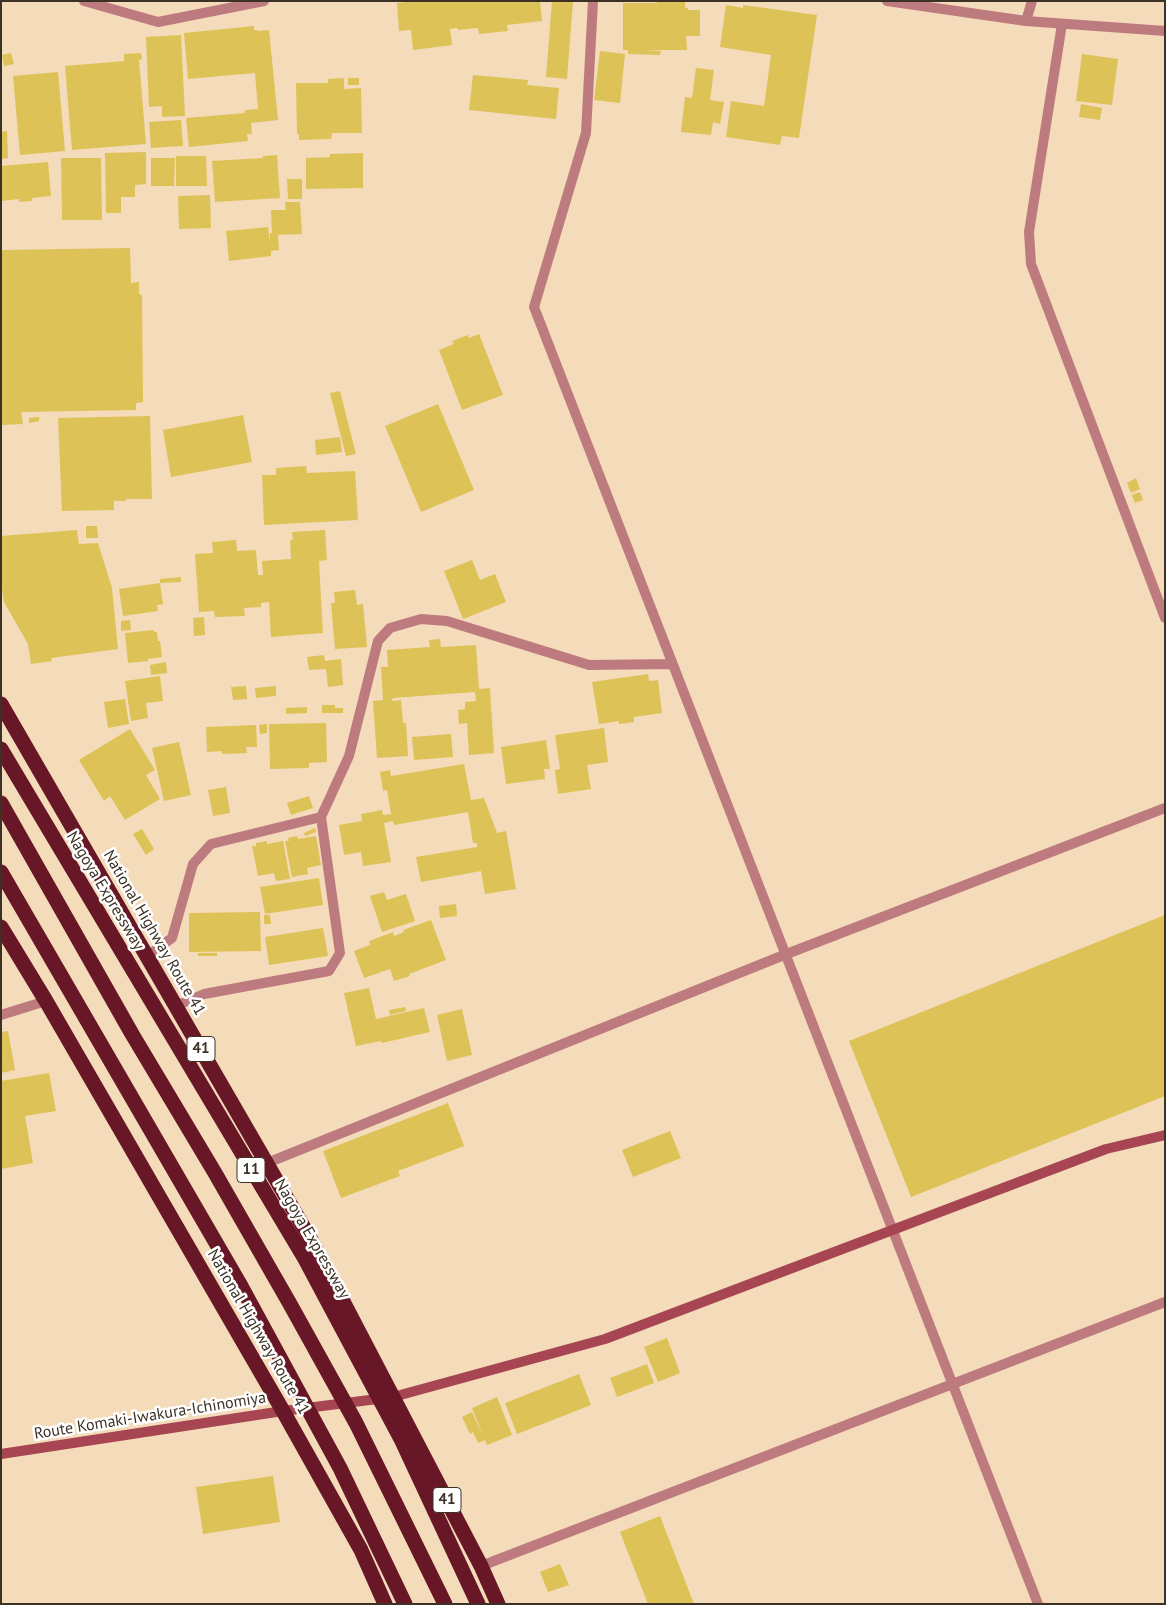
<!DOCTYPE html>
<html>
<head>
<meta charset="utf-8">
<style>
  body { margin:0 }
  #map { position:relative; width:1166px; height:1605px; overflow:hidden; background:#f4dbba; font-family:"PT Sans",sans-serif }
  canvas { display:block }
  .frame { position:absolute; inset:0; border:2px solid #3b3124; pointer-events:none }
</style>
</head>
<body>
<div id="map">
<canvas width="1166" height="1605"></canvas>
<div class="frame"></div>
</div>
<script>
const ctx = document.querySelector('canvas').getContext('2d');
ctx.lineJoin = 'round';
function paint(path, color) { ctx.fillStyle = color; ctx.fill(path, 'evenodd'); }
function trace(path, color, width, dash) { ctx.strokeStyle = color; ctx.lineWidth = width; ctx.lineCap = dash ? 'butt' : 'round'; ctx.setLineDash(dash || []); ctx.stroke(path); }
function write(font, color, halo, rows, align = 'center') {
  ctx.font = font + ' "PT Sans",sans-serif'; ctx.lineWidth = 5; ctx.setLineDash([]); ctx.textBaseline = 'middle'; ctx.strokeStyle = halo; ctx.fillStyle = color; for (const [text, x, y, turn = 0] of rows) {
    ctx.save(); ctx.translate(x, y); ctx.rotate((+turn || 0) * Math.PI / 180); ctx.textAlign = isNaN(turn) ? turn : align; if (halo) ctx.strokeText(text, 0, 0); ctx.fillText(text, 0, 0); ctx.restore();
  }
}
paint(new Path2D(`
  M 417,1 L 540,1 L 542,21 L 507,25 L 508,31 L 479,34 L 478,28 L 458,30 L 457,28 L 450,29 L 452,45 L 413,50 L 411,30 L 399,31 L 397,3 Z
  M 552,1 L 573,1 L 567,79 L 546,77 Z
  M 657,1 L 685,1 L 685,8 L 688,8 L 688,10 L 700,10 L 700,36 L 686,36 L 687,50 L 644,50 L 661,51 L 660,55 L 628,54 L 628,50 L 623,50 L 623,3 L 657,3 Z
  M 726,5 L 743,8 L 743,5 L 817,15 L 799,138 L 782,136 L 780,145 L 726,137 L 731,101 L 764,106 L 771,55 L 720,47 Z
  M 254,26 L 254,30 L 257,30 L 258,31 L 269,30 L 278,120 L 251,123 L 252,134 L 247,134 L 248,141 L 189,147 L 186,118 L 245,113 L 245,110 L 258,109 L 255,73 L 188,79 L 184,33 Z
  M 181,35 L 185,116 L 162,117 L 162,106 L 149,107 L 146,37 Z
  M 600,51 L 625,54 L 620,103 L 594,100 Z
  M 11,53 L 14,64 L 4,66 L 2,55 Z
  M 141,53 L 142,59 L 139,60 L 146,144 L 72,150 L 65,66 L 124,61 L 124,54 Z
  M 1082,54 L 1118,59 L 1112,105 L 1076,101 Z
  M 696,68 L 714,70 L 710,100 L 724,102 L 720,124 L 713,122 L 711,135 L 681,132 L 685,97 L 692,98 Z
  M 58,72 L 65,151 L 20,155 L 13,76 Z
  M 473,75 L 528,80 L 527,85 L 559,88 L 556,119 L 469,110 Z
  M 344,78 L 344,89 L 361,88 L 362,133 L 332,133 L 331,139 L 299,140 L 299,134 L 297,134 L 296,83 L 328,83 L 328,79 Z
  M 348,78 L 359,78 L 359,85 L 348,85 Z
  M 1081,104 L 1102,108 L 1100,120 L 1079,117 Z
  M 181,120 L 183,146 L 151,148 L 149,122 Z
  M 7,131 L 8,158 L 1,159 L 1,132 Z
  M 146,152 L 146,184 L 135,185 L 135,197 L 121,197 L 121,213 L 106,213 L 105,153 Z
  M 363,153 L 363,188 L 306,189 L 306,158 L 330,157 L 330,154 Z
  M 277,155 L 280,198 L 215,202 L 212,161 L 263,158 L 263,156 Z
  M 176,156 L 206,156 L 207,186 L 176,186 Z
  M 61,158 L 101,158 L 102,220 L 62,220 Z
  M 151,158 L 175,158 L 174,186 L 151,186 Z
  M 48,162 L 51,196 L 32,198 L 32,201 L 19,202 L 19,199 L 1,201 L 1,166 Z
  M 287,179 L 302,179 L 302,199 L 288,199 Z
  M 210,195 L 211,228 L 179,229 L 178,196 Z
  M 285,202 L 300,202 L 302,234 L 278,235 L 279,250 L 271,251 L 271,256 L 229,261 L 226,231 L 268,227 L 270,242 L 270,233 L 272,233 L 271,210 L 286,210 Z
  M 130,248 L 131,283 L 139,282 L 139,294 L 142,295 L 143,402 L 136,403 L 136,410 L 21,412 L 23,424 L 1,425 L 1,250 Z
  M 479,334 L 503,395 L 462,410 L 439,350 L 454,344 L 452,341 L 468,335 L 469,338 Z
  M 340,391 L 356,454 L 346,456 L 330,393 Z
  M 438,404 L 474,490 L 421,512 L 385,426 Z
  M 243,415 L 252,462 L 171,477 L 163,430 Z
  M 150,416 L 152,499 L 126,499 L 126,501 L 114,501 L 114,510 L 62,511 L 58,418 Z
  M 39,417 L 39,421 L 29,423 L 29,418 Z
  M 340,437 L 342,452 L 316,455 L 315,440 Z
  M 306,466 L 307,473 L 355,471 L 358,520 L 264,525 L 262,475 L 276,475 L 276,468 Z
  M 1136,478 L 1140,489 L 1131,493 L 1127,483 Z
  M 1140,492 L 1143,500 L 1135,503 L 1132,495 Z
  M 86,526 L 97,526 L 98,538 L 86,538 Z
  M 77,530 L 79,544 L 98,543 L 112,588 L 118,649 L 51,658 L 52,661 L 31,664 L 28,644 L 4,602 L 1,582 L 1,536 Z
  M 325,530 L 327,560 L 319,561 L 323,633 L 271,637 L 269,602 L 261,603 L 261,607 L 244,608 L 245,616 L 215,617 L 214,611 L 199,612 L 195,554 L 213,553 L 212,542 L 236,540 L 237,551 L 256,550 L 258,575 L 263,575 L 262,561 L 291,559 L 290,540 L 293,540 L 292,532 Z
  M 472,560 L 480,580 L 495,574 L 506,602 L 463,619 L 444,571 Z
  M 181,577 L 181,582 L 160,583 L 163,604 L 157,605 L 158,611 L 123,616 L 119,589 L 160,583 L 160,579 Z
  M 355,590 L 357,605 L 363,604 L 367,647 L 335,649 L 331,603 L 335,603 L 334,592 Z
  M 204,617 L 205,635 L 194,636 L 193,618 Z
  M 130,620 L 131,630 L 121,631 L 121,621 Z
  M 154,630 L 154,632 L 157,632 L 158,641 L 160,641 L 162,657 L 148,659 L 148,661 L 128,663 L 125,633 Z
  M 440,639 L 441,647 L 476,645 L 479,689 L 490,688 L 494,753 L 469,755 L 467,723 L 459,724 L 458,710 L 465,709 L 465,702 L 476,701 L 475,692 L 393,698 L 392,701 L 401,700 L 403,723 L 406,723 L 408,756 L 377,758 L 373,701 L 383,700 L 381,667 L 388,667 L 387,650 L 430,647 L 429,640 Z
  M 324,655 L 325,661 L 341,659 L 343,685 L 328,687 L 326,669 L 309,670 L 307,657 Z
  M 166,662 L 167,673 L 151,675 L 150,665 Z
  M 648,674 L 649,681 L 658,680 L 662,713 L 634,717 L 634,722 L 619,724 L 619,721 L 599,724 L 592,682 Z
  M 160,676 L 163,701 L 146,703 L 148,718 L 131,721 L 125,681 Z
  M 246,686 L 247,699 L 233,700 L 231,687 Z
  M 276,686 L 276,696 L 256,698 L 255,688 Z
  M 125,699 L 129,724 L 108,728 L 104,702 Z
  M 322,705 L 335,705 L 335,708 L 343,708 L 343,713 L 322,713 Z
  M 307,707 L 307,713 L 286,714 L 286,708 Z
  M 326,723 L 327,762 L 309,763 L 309,768 L 270,769 L 269,724 Z
  M 267,724 L 267,733 L 260,734 L 259,725 Z
  M 256,725 L 257,747 L 246,747 L 247,753 L 222,754 L 222,751 L 207,752 L 206,727 Z
  M 604,728 L 608,762 L 587,765 L 591,789 L 558,794 L 555,770 L 560,769 L 555,735 Z
  M 130,729 L 155,770 L 146,775 L 160,799 L 125,820 L 110,796 L 104,801 L 79,760 Z
  M 451,734 L 453,757 L 414,760 L 412,737 Z
  M 546,740 L 550,769 L 544,769 L 545,779 L 506,784 L 501,747 Z
  M 179,742 L 191,795 L 164,801 L 152,748 Z
  M 464,764 L 471,800 L 484,798 L 497,833 L 506,831 L 516,889 L 485,894 L 481,871 L 421,882 L 416,857 L 477,847 L 477,843 L 473,843 L 468,812 L 394,825 L 393,821 L 384,823 L 391,862 L 363,866 L 361,852 L 344,855 L 339,825 L 362,821 L 361,814 L 382,810 L 383,815 L 391,814 L 387,790 L 383,791 L 380,772 L 390,770 L 391,776 Z
  M 226,787 L 230,813 L 213,816 L 208,790 Z
  M 309,796 L 313,808 L 291,815 L 287,803 Z
  M 315,828 L 316,832 L 305,836 L 304,833 Z
  M 142,829 L 154,849 L 146,855 L 133,834 Z
  M 297,836 L 298,839 L 316,836 L 321,865 L 307,868 L 308,874 L 292,877 L 285,841 L 289,841 L 288,838 Z
  M 267,841 L 267,844 L 283,841 L 290,879 L 276,881 L 274,873 L 258,876 L 252,846 L 256,846 L 256,843 Z
  M 319,878 L 323,905 L 265,914 L 260,887 Z
  M 384,892 L 387,900 L 406,894 L 415,921 L 382,932 L 370,896 Z
  M 456,904 L 457,916 L 440,918 L 439,906 Z
  M 260,912 L 261,951 L 189,952 L 189,913 Z
  M 264,915 L 270,915 L 271,924 L 264,924 Z
  M 1165,915 L 1165,1096 L 911,1197 L 849,1041 Z
  M 431,920 L 446,960 L 409,974 L 410,976 L 394,981 L 390,969 L 364,978 L 354,951 L 370,945 L 369,941 L 393,932 L 394,936 L 404,932 L 403,930 Z
  M 323,928 L 328,956 L 269,965 L 265,937 Z
  M 198,953 L 217,953 L 217,956 L 198,956 Z
  M 369,988 L 376,1019 L 424,1008 L 430,1032 L 382,1043 L 381,1041 L 356,1046 L 344,993 Z
  M 405,1007 L 406,1011 L 390,1015 L 389,1010 Z
  M 462,1009 L 472,1055 L 447,1061 L 437,1015 Z
  M 8,1031 L 15,1070 L 1,1073 L 1,1032 Z
  M 49,1073 L 56,1111 L 25,1116 L 33,1163 L 1,1169 L 1,1081 Z
  M 448,1103 L 464,1146 L 398,1171 L 400,1176 L 341,1198 L 323,1151 Z
  M 670,1131 L 681,1158 L 633,1177 L 622,1150 Z
  M 667,1338 L 680,1373 L 658,1382 L 644,1347 Z
  M 647,1364 L 654,1383 L 617,1397 L 610,1378 Z
  M 579,1374 L 591,1405 L 517,1434 L 505,1403 Z
  M 497,1397 L 512,1435 L 487,1445 L 485,1440 L 478,1443 L 473,1432 L 470,1434 L 462,1417 L 472,1412 L 484,1438 L 472,1408 Z
  M 273,1476 L 280,1522 L 203,1534 L 196,1487 Z
  M 660,1516 L 694,1604 L 648,1604 L 620,1532 Z
  M 560,1564 L 569,1585 L 548,1592 L 540,1572 Z`), '#ddc258');
trace(new Path2D(`
  M 84,1 L 158,22 L 264,1
  M 593,1 L 586,133 L 534,307 L 1038,1604
  M 887,1 L 1026,21 L 1165,31
  M 1026,21 L 1032,1
  M 1062,24 L 1029,232 L 1031,264 L 1165,618
  M 147,956 L 172,938 L 193,864 L 211,844 L 321,817
  M 176,1006 L 204,994 L 329,971 L 340,953 L 321,817 L 349,756 L 378,641 L 390,628 L 421,619 L 447,621 L 589,665 L 672,664
  M 1,1015 L 46,1001
  M 267,1163 L 784,955 L 1165,808
  M 481,1566 L 1165,1302`), '#be7b7f', 10);
trace(new Path2D(`
  M 1,1454 L 283,1411 L 393,1397 L 605,1339 L 1106,1149 L 1165,1135`), '#a74652', 10);
trace(new Path2D(`
  M 1,704 L 311,1240 L 481,1566 L 498,1604
  M 1,749 L 305,1259 L 402,1441 L 478,1604
  M 1,803 L 132,1034 L 215,1173 L 290,1304 L 356,1423 L 445,1604
  M 1,872 L 241,1286 L 340,1468 L 405,1604
  M 1,927 L 46,1001 L 283,1411 L 361,1550 L 385,1604`), '#681726', 15);
for (const [x, y, w] of [
  [201,1049,28],
  [251,1170,28],
  [447,1500,28]
]) { const box = new Path2D(); box.roundRect(x - w / 2, y - 12.5, w, 25, 4); ctx.fillStyle = '#fff'; ctx.fill(box); trace(box, '#3b3124', 1); }
write('bold 15px', '#3b3124', null, [
  ["41",201,1049],
  ["11",251,1170],
  ["41",447,1500]
]);
write('16px', '#3b3124', '#fff', [
  ["Nagoya Expressway",105,891,59],
  ["National Highway Route 41",154,933,60],
  ["Nagoya Expressway",312,1239,60],
  ["National Highway Route 41",258,1332,60],
  ["Route Komaki-Iwakura-Ichinomiya",150,1416,-9]
]);
</script>
</body>
</html>
